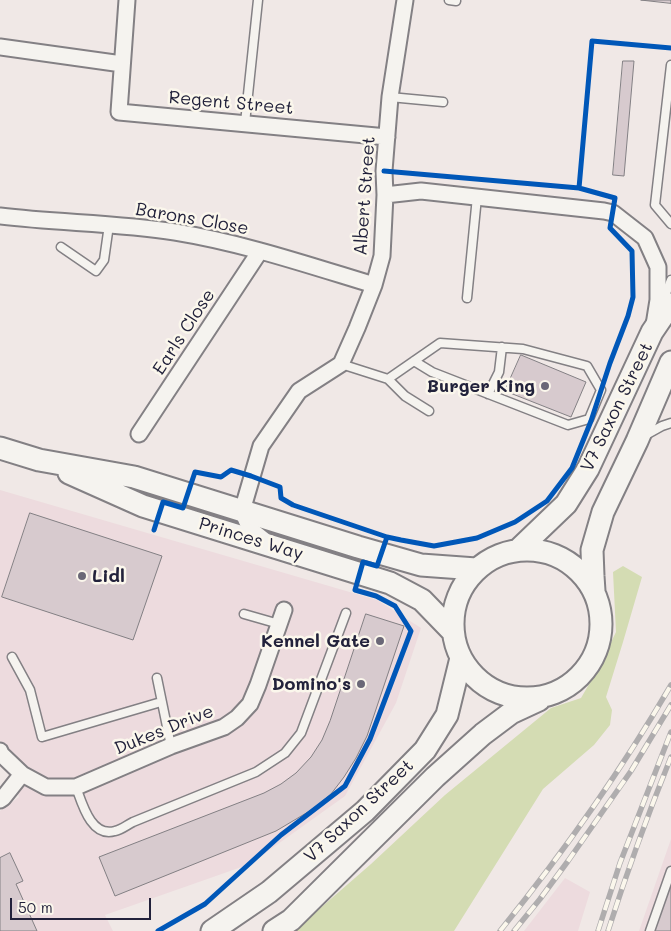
<!DOCTYPE html>
<html>
<head>
<meta charset="utf-8">
<style>
  body { margin:0 }
  #map { position:relative; width:671px; height:931px; overflow:hidden; background:#f0e8e6; font-family:Mali,sans-serif }
  canvas { display:block }
  .scale { position:absolute; left:10px; top:898px; width:141px; height:22px; box-sizing:border-box; border:2px solid #22223b; border-top:0; padding-left:6px; font-size:15px; line-height:18px; white-space:nowrap; color:#22223b; -webkit-text-stroke:4px #fbf7ec; paint-order:stroke }
</style>
</head>
<body>
<div id="map">
<canvas width="671" height="931"></canvas>
<div class="scale">50 m</div>
</div>
<script>
const ctx = document.querySelector('canvas').getContext('2d');
ctx.lineJoin = 'round';
function paint(path, color) { ctx.fillStyle = color; ctx.fill(path, 'evenodd'); }
function trace(path, color, width, dash) { ctx.strokeStyle = color; ctx.lineWidth = width; ctx.lineCap = dash ? 'butt' : 'round'; ctx.setLineDash(dash || []); ctx.stroke(path); }
function write(font, color, halo, rows, align = 'center') {
  ctx.font = font + ' Mali,sans-serif'; ctx.lineWidth = 5; ctx.setLineDash([]); ctx.textBaseline = 'middle'; ctx.strokeStyle = halo; ctx.fillStyle = color; for (const [text, x, y, turn = 0] of rows) {
    ctx.save(); ctx.translate(x, y); ctx.rotate((+turn || 0) * Math.PI / 180); ctx.textAlign = isNaN(turn) ? turn : align; if (halo) ctx.strokeText(text, 0, 0); ctx.fillText(text, 0, 0); ctx.restore();
  }
}
paint(new Path2D(`
  M 0,490 L 377,600 L 421,628 L 396,703 L 345,796 L 250,864 L 105,915 L 113,931 L 0,931 L 0,811 L 19,797 L 0,740 Z
  M 671,839 L 671,931 L 639,931 Z
  M 565,878 L 590,892 L 578,931 L 524,931 Z`), '#eddbde');
paint(new Path2D(`
  M 623,566 L 642,577 L 623,642 L 606,697 L 612,710 L 610,725 L 594,745 L 543,789 L 454,931 L 294,931 L 371,864 L 445,795 L 551,708 L 581,698 L 599,667 L 616,632 L 613,572 Z`), '#d4dcb3');
const building = new Path2D(`
  M 641,0 L 671,0 L 671,3 Z
  M 623,61 L 634,61 L 624,176 L 613,175 Z
  M 521,355 L 586,382 L 571,417 L 505,391 Z
  M 30,513 L 162,556 L 133,640 L 2,597 Z
  M 366,614 L 404,626 L 367,736 L 356,758 L 344,777 L 331,794 L 313,809 L 276,831 L 115,896 L 99,857 L 264,793 L 281,784 L 296,773 L 311,757 L 322,740 L 330,721 Z
  M 10,853 L 23,881 L 16,884 L 37,931 L 0,931 L 0,858 Z
  M 671,884 L 671,931 L 653,931 Z`);
paint(building, '#d7cace');
trace(building, '#838084', 1);
const lane = new Path2D(`
  M 449,0 L 456,1
  M 671,65 L 655,205 L 671,224
  M 390,97 L 443,102
  M 245,123 L 258,0
  M 61,247 L 96,271 L 104,260 L 109,225
  M 467,298 L 477,197
  M 662,304 L 671,280
  M 341,364 L 388,379 L 440,343 L 523,349 L 587,366 L 601,390 L 589,419 L 568,425 L 432,372 L 414,361
  M 388,379 L 405,396 L 429,411
  M 488,394 L 499,372 L 502,347
  M 644,436 L 662,426 L 671,423
  M 244,614 L 279,624
  M 12,657 L 30,690 L 42,737 L 161,702
  M 157,678 L 171,746
  M 76,787 C 82,803 91,838 115,831 C 121,830 127,825 133,822 L 256,772 L 285,753 L 301,733 L 346,613
  M 650,931 L 671,871`);
const street = new Path2D(`
  M 127,0 L 119,112 L 387,137
  M 0,47 L 122,64
  M 385,195 L 421,191 L 604,211 L 613,213 L 645,238 L 658,267 L 658,300 L 654,325
  M 0,216 C 58,223 117,223 175,232 C 243,243 308,265 374,285
  M 139,434 L 260,251
  M 264,540 L 250,529 L 242,511 L 261,446 L 299,391 L 341,364 L 357,328 L 374,285 L 382,256 L 385,195 L 384,171 L 390,97 L 405,0
  M 0,751 L 1,754 L 22,774 L 46,787 L 76,787 L 171,746 L 224,727 L 237,718 L 250,704 L 258,685 L 284,610
  M 0,800 L 3,798 L 22,774`);
const secondary = new Path2D(`
  M 0,448 L 39,460 L 134,477 L 358,547 L 421,565 L 476,569
  M 69,473 L 143,506 L 390,583 L 422,600 L 453,632
  M453 624a74 74 0 1 1 148 0a74 74 0 1 1-148 0Z
  M 518,550 L 566,504 L 588,469 L 652,332 L 671,304
  M 594,591 L 593,576 L 592,550 L 603,512 L 637,441 L 671,362
  M 212,931 L 269,892 L 365,811 L 425,750 L 447,715 L 461,658
  M 274,931 L 291,920 L 435,777 L 483,734 L 511,713 L 539,700`);
trace(lane, '#838084', 11);
trace(street, '#838084', 19);
trace(secondary, '#838084', 25);
trace(lane, '#f5f3ef', 8);
trace(street, '#f5f3ef', 15);
trace(secondary, '#f5f3ef', 21);
const rail = new Path2D(`
  M 500,931 C 563,853 621,771 671,685
  M 514,931 L 540,899 L 568,861 L 631,771 L 671,705
  M 598,931 L 620,863 L 671,732
  M 608,931 C 627,872 648,814 671,757`);
trace(rail, '#afadae', 5.5);
trace(rail, '#fbf7ec', 4, [11]);
trace(new Path2D(`
  M 579,188 L 592,41 L 671,48
  M 154,530 L 163,502 L 183,508 L 195,472 L 221,477 L 231,470 L 251,476 L 280,487 L 281,498 L 293,505 L 387,537 L 401,540 L 434,546 L 477,538 L 515,522 L 547,501 L 572,468 L 591,421 L 610,363 L 628,316 L 633,297 L 632,251 L 610,228 L 615,198 L 579,188 L 384,171
  M 158,931 L 205,904 L 281,835 L 345,786 L 370,739 L 411,631 L 395,606 L 376,596 L 355,590 L 363,562 L 377,566 L 387,537`), '#0057b8', 5);
for (const [x, y, r, color] of [
  [545,386,5,"#6a6777"],
  [82,576,5,"#6a6777"],
  [380,641,5,"#6a6777"],
  [361,684,5,"#6a6777"]
]) { const dot = new Path2D(); dot.arc(x, y, r, 0, 2 * Math.PI); ctx.fillStyle = color; ctx.fill(dot); trace(dot, '#fbf7ec', 2); }
write('18px', '#22223b', '#fbf7ec', [
  ["Regent Street",231,103,5],
  ["Albert Street",365,196,-86],
  ["Barons Close",192,219,10],
  ["Earls Close",184,332,-57],
  ["V7 Saxon Street",617,407,-64],
  ["Princes Way",251,539,17],
  ["Dukes Drive",164,730,-22],
  ["V7 Saxon Street",359,811,-43]
]);
write('bold 18px', '#22223b', '#fbf7ec', [
  ["Burger King",535,386],
  ["Lidl",92,576,"left"],
  ["Kennel Gate",370,641],
  ["Domino's",351,684]
], 'right');
</script>
</body>
</html>
